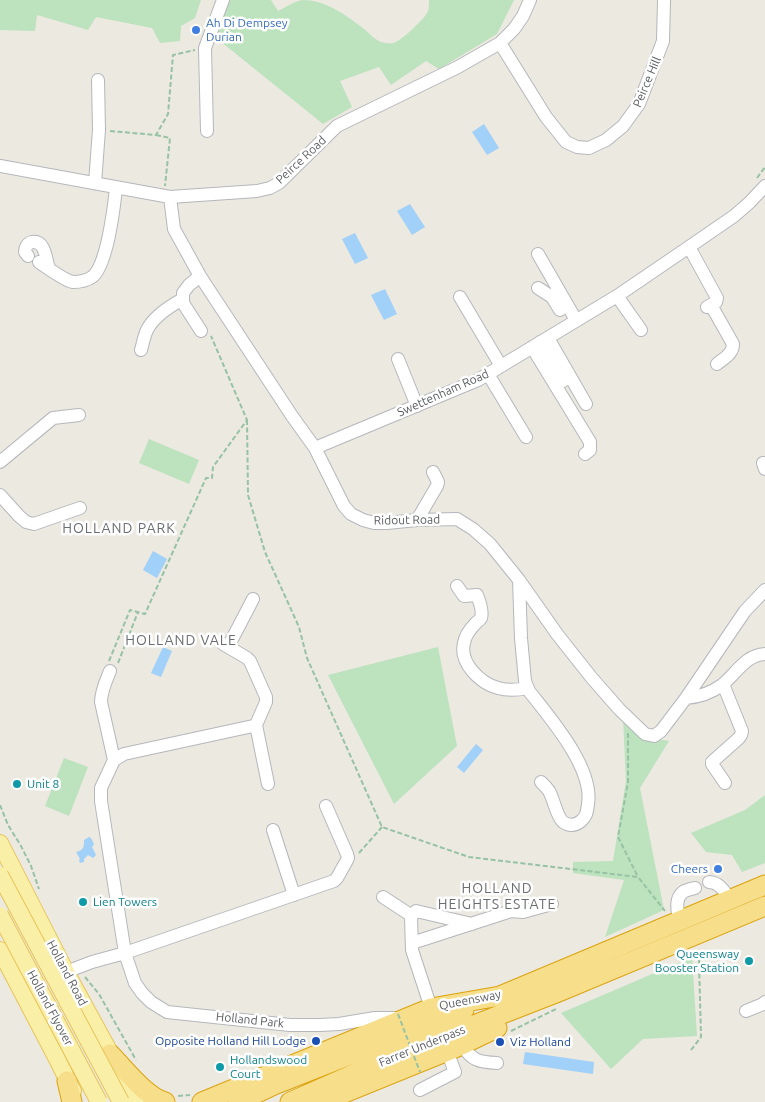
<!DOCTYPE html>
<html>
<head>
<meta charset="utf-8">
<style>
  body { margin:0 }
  canvas { display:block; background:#ebe9e0 }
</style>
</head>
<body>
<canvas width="765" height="1102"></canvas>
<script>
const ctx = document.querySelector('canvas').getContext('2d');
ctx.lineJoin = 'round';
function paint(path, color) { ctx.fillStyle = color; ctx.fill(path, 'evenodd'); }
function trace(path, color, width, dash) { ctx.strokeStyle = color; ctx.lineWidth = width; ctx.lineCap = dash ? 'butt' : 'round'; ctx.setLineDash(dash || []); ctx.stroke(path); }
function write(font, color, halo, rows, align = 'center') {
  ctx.font = font + ' Ubuntu,sans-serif'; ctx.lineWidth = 5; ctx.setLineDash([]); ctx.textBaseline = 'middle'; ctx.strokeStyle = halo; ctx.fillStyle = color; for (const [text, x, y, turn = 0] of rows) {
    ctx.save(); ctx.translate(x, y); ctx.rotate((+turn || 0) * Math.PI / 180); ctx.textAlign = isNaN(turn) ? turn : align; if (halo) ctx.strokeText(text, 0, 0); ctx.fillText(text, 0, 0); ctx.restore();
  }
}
paint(new Path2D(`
  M 0,0 L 201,0 L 195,18 L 181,26 L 180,41 L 160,43 L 152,28 L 96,17 L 88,30 L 37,15 L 35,31 L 0,30 Z
  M 229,0 L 271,0 L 278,11 C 286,7 295,1 303,0 C 326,0 347,16 364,29 C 369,33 374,39 379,41 C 383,43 390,44 394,43 C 402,40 425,19 428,11 C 429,8 429,4 429,0 L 514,0 L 497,34 L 439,69 L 426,61 L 391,85 L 379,67 L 340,81 L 352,107 L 323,124 L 215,37 Z
  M 149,439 L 199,460 L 189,484 L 139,463 Z
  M 438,647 L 457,746 L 394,804 L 328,675 Z
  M 623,718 L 644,737 L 669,741 L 640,788 L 664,910 L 605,937 L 624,880 L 573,873 L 573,862 L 613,861 L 626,781 Z
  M 64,758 L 88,767 L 69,816 L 45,806 Z
  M 765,795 L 765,863 L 742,872 L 732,855 L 706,852 L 691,833 L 745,810 Z
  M 692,957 L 697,1036 L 643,1039 L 611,1069 L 561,1013 Z`), '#bde2be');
paint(new Path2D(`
  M 484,124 L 499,148 L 487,155 L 472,132 Z
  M 410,204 L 425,227 L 412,235 L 397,211 Z
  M 355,233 L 368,258 L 355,264 L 342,239 Z
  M 385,289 L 397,314 L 384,320 L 371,295 Z
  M 153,551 L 167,559 L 157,578 L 143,570 Z
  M 163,647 L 172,651 L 161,677 L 151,673 Z
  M 476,744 L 483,750 L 464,773 L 457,767 Z
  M 89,837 L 91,838 L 94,844 L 92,847 L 96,855 L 93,858 L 88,855 L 84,859 L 84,862 L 80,863 L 79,860 L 80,859 L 76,852 C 84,850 84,847 84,840 Z
  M 525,1052 L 594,1062 L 593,1074 L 523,1064 Z`), '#a1d0f9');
const minor = new Path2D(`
  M 500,43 L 546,117 L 566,142 L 577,147 L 589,148 L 606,140 L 623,126 L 639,104 L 663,41 L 664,0
  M 207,131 L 205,48 L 223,0
  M 0,166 L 170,197 L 257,191 L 270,188 L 279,183 L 337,126 L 458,67 L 500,43 L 514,29 L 523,16 L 530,0
  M 95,183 L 99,130 L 98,80
  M 170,197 L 174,229 L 200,276 L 292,416 L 315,448 L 344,506 L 351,514 L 363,520 L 374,523 L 387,523 L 417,520 L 457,519 L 473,529 L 490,544 L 519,580 L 557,634 L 591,677 L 619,709 L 645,734 L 654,736 L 661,731 L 686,698 L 745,611 L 765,590
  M 689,247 L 717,298 L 716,302 L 707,307
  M 538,254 L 576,320
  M 28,256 L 25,252 C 25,248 27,243 32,242 C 46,240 46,261 49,269
  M 39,262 C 46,267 66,281 73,282 C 79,282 86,281 92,277 C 107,266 114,207 116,188
  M 200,276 L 189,285 L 183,293 L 183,303 L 201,331
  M 538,288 L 552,297 L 560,310
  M 617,296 L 641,330
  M 460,297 L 501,366
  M 711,305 L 733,344 C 733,354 724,358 717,364
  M 548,338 L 586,404
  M 540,342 L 563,381
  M 532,347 L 590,442 L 590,450 L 585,454
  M 141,350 C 143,343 144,336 147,330 C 154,316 170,306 183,299
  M 398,359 L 417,406
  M 488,374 L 526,437
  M 315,448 L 478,380 L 617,296 L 689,247 L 734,216 L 749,203 L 765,186
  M 0,462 L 53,418 L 79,415
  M 763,463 L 765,469
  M 0,495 L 19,516 L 26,522 L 34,524 L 80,508
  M 417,520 L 437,486 L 438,482 L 433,472
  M 519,580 L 521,638 L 525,681 L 529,691 C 550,718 594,768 588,804 C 587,811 587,816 581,821 C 575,826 569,826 563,822 C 556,816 554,799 549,791 C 547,788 544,785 541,782
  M 457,586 L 464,596 L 477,595 C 479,600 483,612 481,618 C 480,620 477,622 476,623 C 471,628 465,636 464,643 C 459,663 480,683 498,688 C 508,691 518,690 528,688
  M 223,644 L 247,658 L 250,661 L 266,697 L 266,702 L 256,725 L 253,726 L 124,754 L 114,760 L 101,788 L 101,801 L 125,953 L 135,983 L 142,993 L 151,1002 L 167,1012 L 290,1025 L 320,1025 L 339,1024 L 375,1018 L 399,1018
  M 228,647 L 253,599
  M 110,671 C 106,681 101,691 101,702 L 114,760
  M 723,684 L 742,731 L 741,735 L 739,738 L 712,762 L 712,764 L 725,783
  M 686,698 C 699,697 711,693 722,685 C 736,674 745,655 765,654
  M 256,725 L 268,784
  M 273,830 L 294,895
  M 709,882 C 719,882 725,892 731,900
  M 383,897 L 412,916
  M 679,921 C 678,912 674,899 683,892 C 686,890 691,889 695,888
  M 412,943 L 511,911 L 523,912 L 552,904
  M 66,972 L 92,962 L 125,953 L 334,881 L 337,878 L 346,862 L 348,858 L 347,854 L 326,806
  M 431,1008 L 412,950 L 411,917 L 413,914 L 416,911 L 472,924
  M 746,1011 L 763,1004 L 765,1002
  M 462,1045 C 472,1061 479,1062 497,1063
  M 420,1090 L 455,1072 L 447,1051`);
const major = new Path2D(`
  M 0,843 L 66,972 L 137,1102
  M 0,950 L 57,1059 L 73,1091`);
const highway = new Path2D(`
  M 110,1054 C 124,1068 146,1097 165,1102
  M 67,1081 L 72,1102
  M 202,1102 L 431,1008 L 500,996 L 765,885
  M 238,1102 L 274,1085 L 464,1010
  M 290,1102 L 402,1053 L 556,993 L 765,906
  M 322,1102 L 455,1048 L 497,1028`);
trace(minor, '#b5b7bc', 14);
trace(major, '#e8c55b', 18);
trace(highway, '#dda20d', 21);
trace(new Path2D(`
  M 110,131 L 156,135 L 168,114 L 173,55 L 195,50
  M 156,135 L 170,138 L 165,186
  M 757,178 L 765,167
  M 247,420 L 248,495 L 265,552 L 299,627 L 307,658 L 382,827 L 469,857 L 638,877 L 665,911
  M 109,661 L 130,610 L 145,614 L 206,478 L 212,478 L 213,467 L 247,420 L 211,336
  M 118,663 L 138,612
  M 628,733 L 628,782 L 618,837 L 638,877
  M 0,805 L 8,825 L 21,846 L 31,866 L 39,889
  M 359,853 L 382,827
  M 85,977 L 99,994 L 136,1060
  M 511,1031 L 556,1009
  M 691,1050 L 701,1037 L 699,960 L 696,950
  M 178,1096 L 190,1095`), '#97c2a4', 2, [5, 2.5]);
trace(minor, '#fff', 12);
trace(major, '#faefa6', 16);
trace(highway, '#f6de8b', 19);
const majorBridge = new Path2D(`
  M 0,875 L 121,1102
  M 0,915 L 99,1102`);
trace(majorBridge, '#e8c55b', 18, []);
trace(new Path2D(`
  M 398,1014 L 420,1072`), '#97c2a4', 2, [5, 2.5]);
trace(majorBridge, '#faefa6', 16);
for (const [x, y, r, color] of [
  [196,30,5,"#3f7fe0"],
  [17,784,5,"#0f9aa8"],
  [718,869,5,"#3f7fe0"],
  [83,902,5,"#0f9aa8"],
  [749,961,5,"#0f9aa8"],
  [316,1041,5,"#1a4fb4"],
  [500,1042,5,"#1a4fb4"],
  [220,1067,5,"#0f9aa8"]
]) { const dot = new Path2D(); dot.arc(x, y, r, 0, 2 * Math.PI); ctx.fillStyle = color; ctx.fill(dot); trace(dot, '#fff', 2); }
write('12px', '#366cbe', '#fff', [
  ["Ah Di Dempsey",206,23],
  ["Durian",206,37],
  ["Cheers",708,869,"right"]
], 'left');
write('12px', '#595c60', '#fff', [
  ["Peirce Hill",647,82,-67],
  ["Peirce Road",301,160,-43],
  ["Swettenham Road",443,393,-24],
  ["Ridout Road",407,520,-1],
  ["Holland Road",67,973,62],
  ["Queensway",470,1000,-11],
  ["Holland Flyover",50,1008,62],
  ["Holland Park",250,1020,6],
  ["Farrer Underpass",422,1046,-22]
]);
write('12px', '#0d838f', '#fff', [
  ["Unit 8",27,784],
  ["Lien Towers",93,902],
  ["Queensway",739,954,"right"],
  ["Booster Station",739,968,"right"],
  ["Hollandswood",230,1060],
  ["Court",230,1074]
], 'left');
write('12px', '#164399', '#fff', [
  ["Opposite Holland Hill Lodge",306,1041],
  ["Viz Holland",510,1042,"left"]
], 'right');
ctx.letterSpacing = '1px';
write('14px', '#6a6d72', '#fff', [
  ["HOLLAND PARK",119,528],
  ["HOLLAND VALE",181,640],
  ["HOLLAND",497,888],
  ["HEIGHTS ESTATE",497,904]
]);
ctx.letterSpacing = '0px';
</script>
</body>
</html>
